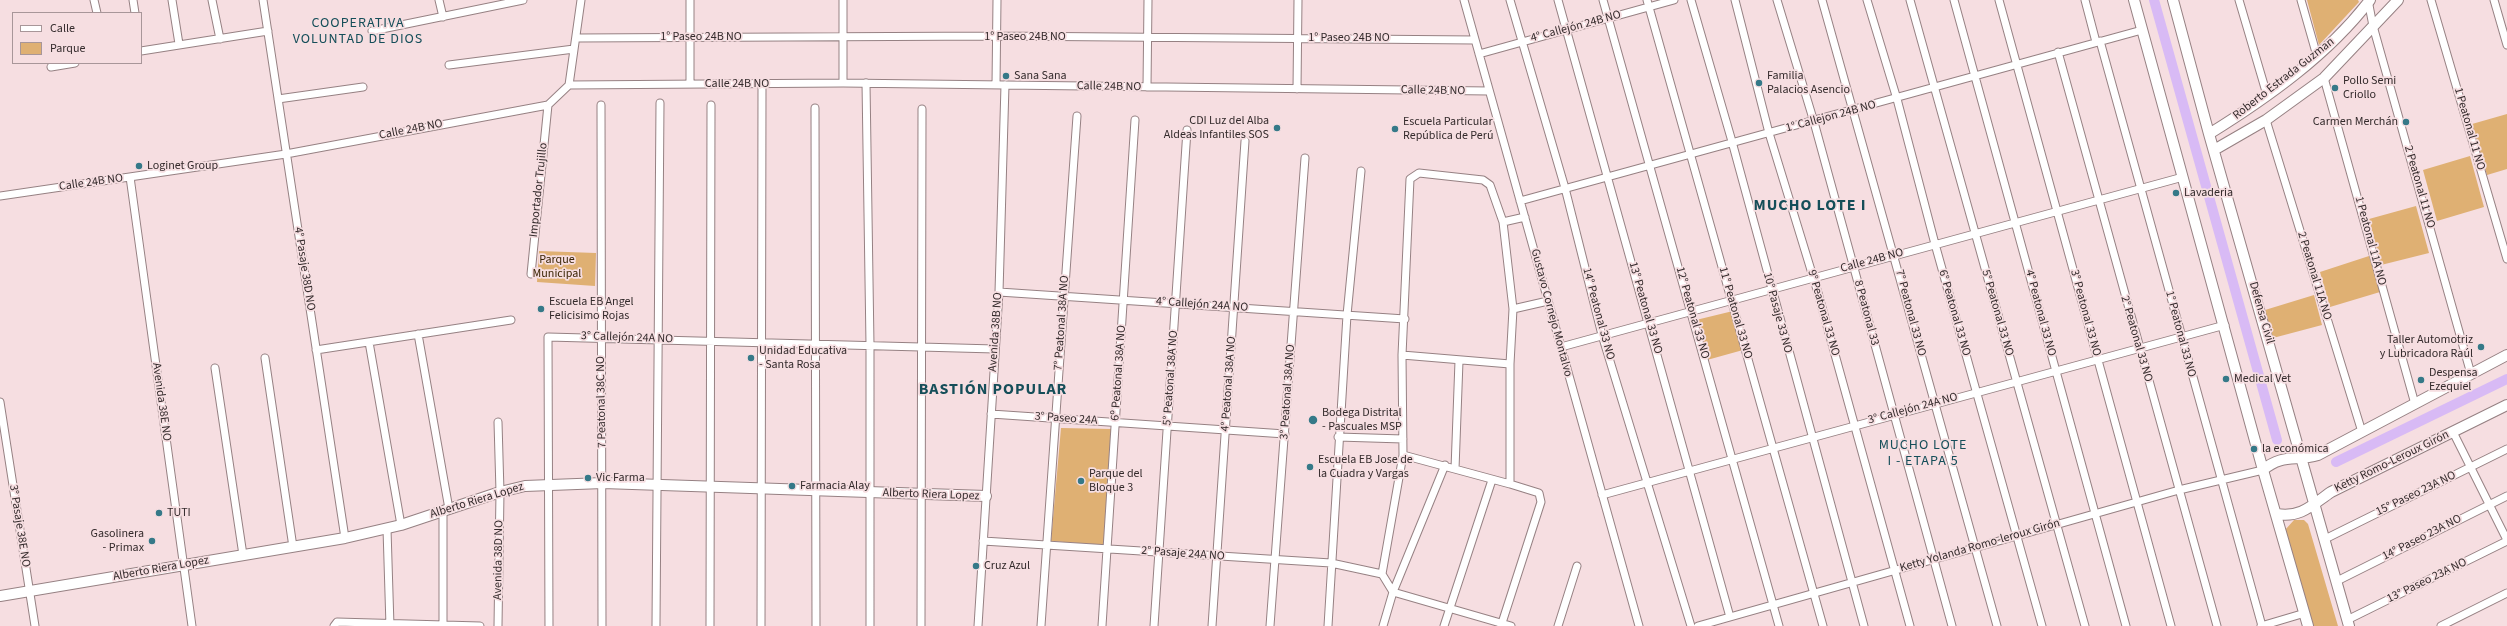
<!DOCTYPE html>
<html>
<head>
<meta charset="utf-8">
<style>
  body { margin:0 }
  #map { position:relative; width:2507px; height:626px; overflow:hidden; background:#f6dee1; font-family:"Source Sans 3",sans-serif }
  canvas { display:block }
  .legend { position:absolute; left:12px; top:12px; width:130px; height:52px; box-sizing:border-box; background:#f6dee1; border:1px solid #a89699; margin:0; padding:5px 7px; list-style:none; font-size:12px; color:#342b2c }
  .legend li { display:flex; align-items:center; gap:8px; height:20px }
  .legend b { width:20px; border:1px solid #a89699 }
</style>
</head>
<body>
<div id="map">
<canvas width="2507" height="626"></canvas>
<ul class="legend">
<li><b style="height:5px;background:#fff"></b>Calle</li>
<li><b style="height:11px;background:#dfb073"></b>Parque</li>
</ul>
</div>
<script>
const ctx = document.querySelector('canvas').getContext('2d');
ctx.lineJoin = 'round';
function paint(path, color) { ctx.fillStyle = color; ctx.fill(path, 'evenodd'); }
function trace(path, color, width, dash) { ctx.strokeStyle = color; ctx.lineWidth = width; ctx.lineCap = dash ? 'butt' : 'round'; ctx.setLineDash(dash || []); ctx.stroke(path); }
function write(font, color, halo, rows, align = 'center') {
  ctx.font = font + ' "Source Sans 3",sans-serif'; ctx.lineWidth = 3.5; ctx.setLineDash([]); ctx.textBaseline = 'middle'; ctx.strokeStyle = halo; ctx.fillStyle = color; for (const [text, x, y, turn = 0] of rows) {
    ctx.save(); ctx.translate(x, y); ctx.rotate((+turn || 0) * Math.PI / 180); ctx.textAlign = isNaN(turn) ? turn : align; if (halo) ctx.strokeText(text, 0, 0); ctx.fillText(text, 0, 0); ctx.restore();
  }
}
paint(new Path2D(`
  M 2307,0 L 2358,0 L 2359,2 L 2319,45 Z
  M 2507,114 L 2507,169 L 2487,175 L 2472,124 Z
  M 2470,156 L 2484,207 L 2437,221 L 2423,170 Z
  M 2416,206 L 2429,253 L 2381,265 L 2369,219 Z
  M 539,251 L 596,253 L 595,286 L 537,282 Z
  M 2369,256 L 2380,292 L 2330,307 L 2320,272 Z
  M 2314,295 L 2322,325 L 2273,338 L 2265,310 Z
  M 1733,311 L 1743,350 L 1707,360 L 1696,320 Z
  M 1061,428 L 1112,429 L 1104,545 L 1051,541 Z
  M 2294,520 L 2304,520 L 2308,524 L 2338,626 L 2312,626 L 2285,530 Z`), '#dfb073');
trace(new Path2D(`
  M 2154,0 L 2277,440
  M 2336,462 L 2507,379`), '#d8baf5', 10);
const street = new Path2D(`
  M 94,0 L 97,13
  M 133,0 L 135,13
  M 172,0 L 179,44
  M 212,0 L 220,39
  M 263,0 L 345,538
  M 439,0 L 443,17
  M 1464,0 L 1639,626
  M 1510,0 L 1565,188 L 1602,335 L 1691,626
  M 1558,0 L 1730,617
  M 1603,0 L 1779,626
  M 1647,0 L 1823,626
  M 1691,0 L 1731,138 L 1864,626
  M 1735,0 L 1769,133 L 1818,293 L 1910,626
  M 1777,0 L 1814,122 L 1952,626
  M 1822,0 L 1997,626
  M 1867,0 L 1897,99 L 1935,244 L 2042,626
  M 1910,0 L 2085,626
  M 1954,0 L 2126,626
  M 1999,0 C 2057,209 2113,417 2171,626
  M 2085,0 L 2096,42
  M 2239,0 L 2267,95
  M 2301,0 L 2317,56
  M 2368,0 L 2373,26 L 2471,374
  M 2431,0 L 2507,259
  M 2494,0 L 2507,45
  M 372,31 L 523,0
  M 576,38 L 997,36 L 1475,40
  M 2100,41 L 2262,626
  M 141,51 L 268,31
  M 2058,52 L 2217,626
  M 1479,54 L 1674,0
  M 449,65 L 574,49
  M 51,67 L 75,63
  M 2324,78 L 2415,404
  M 843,83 L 843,0
  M 866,83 L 870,345 L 870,626
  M 690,84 L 690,0
  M 569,85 L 581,0
  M 996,85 L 997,0
  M 1147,87 L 1148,0
  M 1297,89 L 1298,0
  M 278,99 L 363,87
  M 601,105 L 602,626
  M 815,108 L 816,626
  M 2266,120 L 2362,432
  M 130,177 L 192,626
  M 0,196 L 286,154 L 548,105 L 569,85 L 843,83 L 1489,91
  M 1520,201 L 2142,30
  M 1503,222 L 1525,217
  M 531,274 L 548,105
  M 999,292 L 1405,319
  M 1513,309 L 1548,301
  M 418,334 L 449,509
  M 369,342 L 401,525
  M 1561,347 L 2183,177
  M 316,350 L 511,320
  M 1402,355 L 1510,364
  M 265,358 L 293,547
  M 215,368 L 243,555
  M 0,402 L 35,626
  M 991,414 L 1285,434
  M 2453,432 L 2507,540
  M 1338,437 L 1403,439
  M 1455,469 L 1459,361
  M 1602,495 L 2225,325
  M 387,529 L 390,626
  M 2325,539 L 2507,449
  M 983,541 L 1331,563 L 1382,574
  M 2337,581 L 2507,496
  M 1393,592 L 1382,574 L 1403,455 L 1402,355 L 1410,179 L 1419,173 L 1483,180 L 1490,185 L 1503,222 L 1513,309 L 1510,364 L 1510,484 L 1403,455
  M 1393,592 L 1511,626
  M 2347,620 L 2507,541
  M 334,626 L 337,622 L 480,626
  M 443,626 L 443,511
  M 498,626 L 500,492 L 498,422
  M 549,626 L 548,337 L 995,349
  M 656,626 L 660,103
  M 710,626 L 711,105
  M 761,626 L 762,84
  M 921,626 L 922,109
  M 978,626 L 999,292 L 1005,85
  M 1041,626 L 1077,116
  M 1102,626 L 1135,120
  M 1154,626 L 1187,130
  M 1212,626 L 1245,141
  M 1270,626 L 1305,158
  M 1328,626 L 1347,315 L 1361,171
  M 1383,626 L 1393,592 L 1445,465
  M 1444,626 L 1492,480
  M 1501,626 L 1541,502 L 1539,493 L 1510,484
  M 1558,626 L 1577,566
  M 1698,626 L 2179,490 L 2263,470
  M 2261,626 L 2305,613
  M 2441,626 L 2507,593`);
const secondary = new Path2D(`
  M 2134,0 L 2263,470 L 2308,626
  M 2173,0 L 2209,134 L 2349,626
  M 2209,134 C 2267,98 2328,55 2370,0
  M 2214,150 L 2266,120 L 2324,78 L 2398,0
  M 2263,470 C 2283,453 2296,462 2318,455 L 2507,355
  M 2277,514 C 2301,518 2312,505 2331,492 L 2507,405
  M 0,596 L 345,538 L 401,525 L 500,492 L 525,486 L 603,483 L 986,496`);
trace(street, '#968183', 9);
trace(secondary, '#968183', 12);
trace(street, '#fff', 7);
trace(secondary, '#fff', 10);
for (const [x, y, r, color] of [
  [1006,76,4,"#357988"],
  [1759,83,4,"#357988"],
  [2335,88,4,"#357988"],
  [2406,122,4,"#357988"],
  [1277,128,4,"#357988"],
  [1395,129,4,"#357988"],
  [139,166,4,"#357988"],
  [2176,193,4,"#357988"],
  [541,309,4,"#357988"],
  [2481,347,4,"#357988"],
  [751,358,4,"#357988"],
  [2226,379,4,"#357988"],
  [2421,380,4,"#357988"],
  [1313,420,5,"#357988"],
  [2254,449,4,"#357988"],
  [1310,467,4,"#357988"],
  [588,478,4,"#357988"],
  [1081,481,4,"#357988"],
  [792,486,4,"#357988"],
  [159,513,4,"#357988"],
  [152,541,4,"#357988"],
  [976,566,4,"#357988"]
]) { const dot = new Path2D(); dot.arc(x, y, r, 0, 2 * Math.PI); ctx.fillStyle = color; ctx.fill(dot); trace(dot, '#f6dee1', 1.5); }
write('12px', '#342b2c', '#f6dee1', [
  ["4° Callejón 24B NO",1576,27,-15],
  ["1° Paseo 24B NO",701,37],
  ["1° Paseo 24B NO",1025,37],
  ["1° Paseo 24B NO",1349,38],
  ["Roberto Estrada Guzman",2284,79,-38],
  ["Calle 24B NO",737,84],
  ["Calle 24B NO",1109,87,1],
  ["Calle 24B NO",1433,91,1],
  ["1° Callejon 24B NO",1831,117,-15],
  ["1 Peatonal 11 NO",2469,129,74],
  ["Calle 24B NO",411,130,-11],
  ["Calle 24B NO",91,183,-8],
  ["2 Peatonal 11 NO",2419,187,74],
  ["Importador Trujillo",539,190,-84],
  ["1 Peatonal 11A NO",2370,241,75],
  ["Calle 24B NO",1872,261,-15],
  ["4° Pasaje 38D NO",304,269,81],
  ["2 Peatonal 11A NO",2314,276,73],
  ["4° Callejón 24A NO",1202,305,4],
  ["13° Peatonal 33 NO",1645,308,74],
  ["Gustavo Cornejo Montalvo",1551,313,75],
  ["12° Peatonal 33 NO",1692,313,74],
  ["11° Peatonal 33 NO",1735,313,74],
  ["10° Pasaje 33 NO",1777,313,75],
  ["9° Peatonal 33 NO",1823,313,74],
  ["8 Peatonal 33",1866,313,75],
  ["7° Peatonal 33 NO",1910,313,75],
  ["6° Peatonal 33 NO",1954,313,74],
  ["5° Peatonal 33 NO",1997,313,74],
  ["4° Peatonal 33 NO",2040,313,75],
  ["3° Peatonal 33 NO",2085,313,75],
  ["Defensa Civil",2261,313,74],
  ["14° Peatonal 33 NO",1598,314,75],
  ["7° Peatonal 38A NO",1062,323,-86],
  ["Avenida 38B NO",996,332,-86],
  ["1° Peatonal 33 NO",2180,334,75],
  ["3° Callejón 24A NO",627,338,2],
  ["2° Peatonal 33 NO",2136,339,74],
  ["6º Peatonal 38A NO",1119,373,-86],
  ["5° Peatonal 38A NO",1171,378,-86],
  ["4° Peatonal 38A NO",1229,384,-86],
  ["3° Peatonal 38A NO",1288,392,-86],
  ["Avenida 38E NO",161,402,82],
  ["7 Peatonal 38C NO",602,402,-91],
  ["3° Callejón 24A NO",1913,409,-15],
  ["3° Paseo 24A",1066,419,4],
  ["Ketty Romo-Leroux Girón",2392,462,-26],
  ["15° Paseo 23A NO",2416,494,-26],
  ["Alberto Riera Lopez",931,495,2],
  ["Alberto Riera Lopez",477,501,-17],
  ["3° Pasaje 38E NO",19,526,81],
  ["14° Paseo 23A NO",2422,538,-27],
  ["Ketty Yolanda Romo-leroux Girón",1980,546,-16],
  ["2° Pasaje 24A NO",1183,554,4],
  ["Avenida 38D NO",499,560,-89],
  ["Alberto Riera Lopez",161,569,-10],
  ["13° Paseo 23A NO",2427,581,-26]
]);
write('12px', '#342b2c', '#f6dee1', [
  ["Sana Sana",1014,76],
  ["Familia",1767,76],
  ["Palacios Asencio",1767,90],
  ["Pollo Semi",2343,81],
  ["Criollo",2343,95],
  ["CDI Luz del Alba",1269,121,"right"],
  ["Aldeas Infantiles SOS",1269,135,"right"],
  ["Escuela Particular",1403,122],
  ["República de Perú",1403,136],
  ["Carmen Merchán",2398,122,"right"],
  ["Loginet Group",147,166],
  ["Lavaderia",2184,193],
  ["Escuela EB Angel",549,302],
  ["Felicisimo Rojas",549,316],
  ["Taller Automotriz",2473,340,"right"],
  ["y Lubricadora Raúl",2473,354,"right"],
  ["Unidad Educativa",759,351],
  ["- Santa Rosa",759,365],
  ["Despensa",2429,373],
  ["Ezequiel",2429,387],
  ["Medical Vet",2234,379],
  ["Bodega Distrital",1322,413],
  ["- Pascuales MSP",1322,427],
  ["la económica",2262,449],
  ["Escuela EB Jose de",1318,460],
  ["la Cuadra y Vargas",1318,474],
  ["Parque del",1089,474],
  ["Bloque 3",1089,488],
  ["Vic Farma",596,478],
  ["Farmacia Alay",800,486],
  ["TUTI",167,513],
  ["Gasolinera",144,534,"right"],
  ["- Primax",144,548,"right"],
  ["Cruz Azul",984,566]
], 'left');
write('12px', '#3a2403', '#f6dee1', [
  ["Parque",557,260],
  ["Municipal",557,274]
]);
ctx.letterSpacing = '1px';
write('14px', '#154e59', '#f6dee1', [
  ["COOPERATIVA",358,24],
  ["VOLUNTAD DE DIOS",358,40],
  ["MUCHO LOTE",1923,446],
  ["I - ETAPA 5",1923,462]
]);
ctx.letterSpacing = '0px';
ctx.letterSpacing = '1px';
write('bold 16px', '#154e59', '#f6dee1', [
  ["MUCHO LOTE I",1810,206],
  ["BASTIÓN POPULAR",993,390]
]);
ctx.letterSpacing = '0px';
</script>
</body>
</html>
